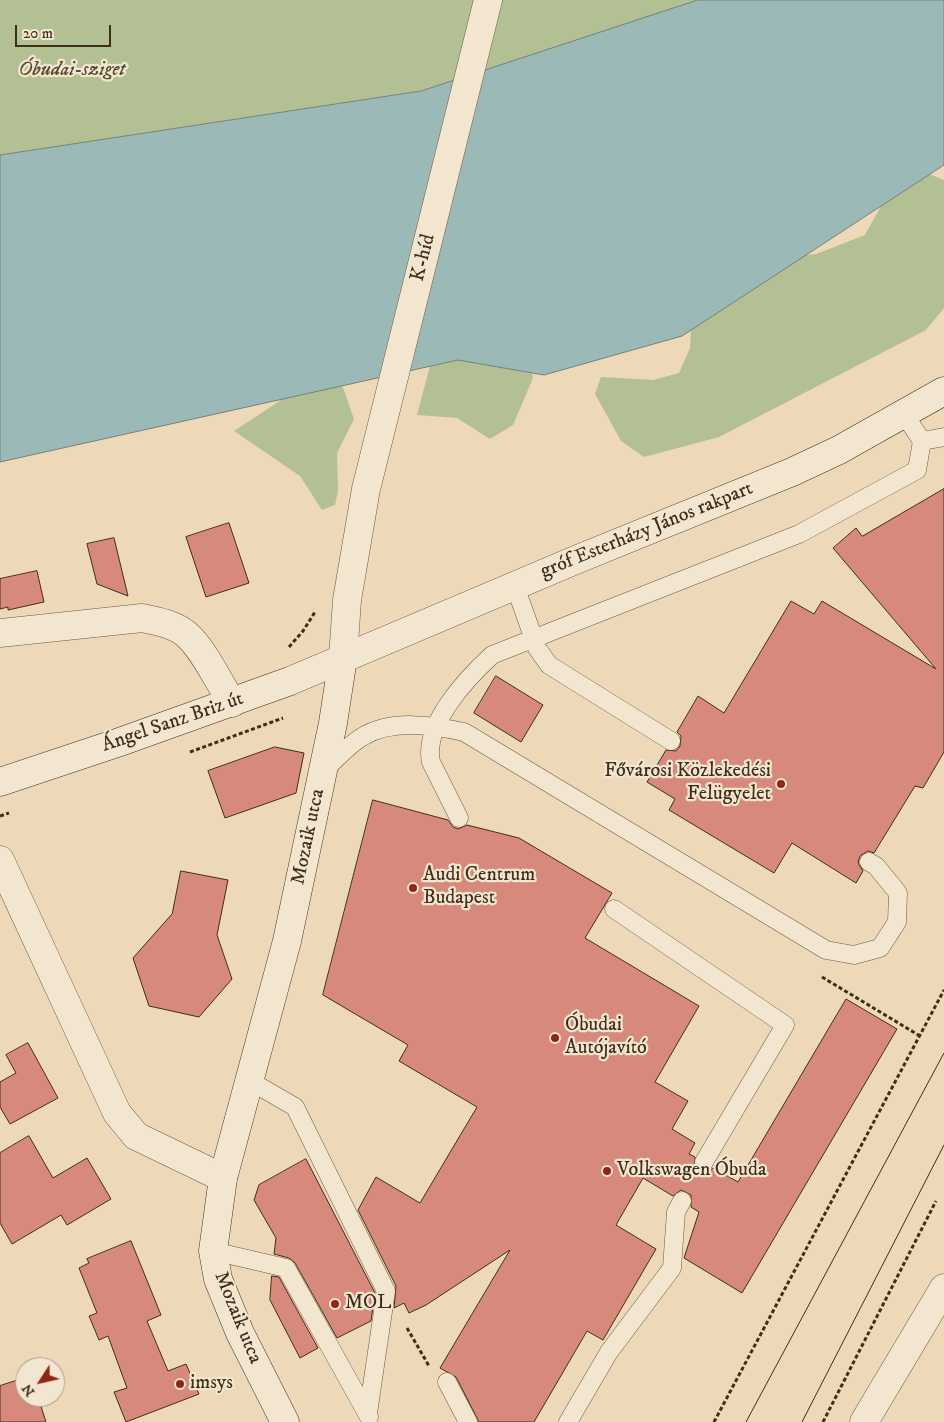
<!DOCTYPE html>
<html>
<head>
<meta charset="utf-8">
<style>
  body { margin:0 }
  #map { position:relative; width:944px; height:1422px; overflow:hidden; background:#edd9b8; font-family:"IM FELL DW Pica",serif }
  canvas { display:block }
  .north { position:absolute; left:15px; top:1357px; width:50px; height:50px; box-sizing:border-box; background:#f3e6d1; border:1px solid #ab9c88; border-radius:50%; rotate:235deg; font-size:14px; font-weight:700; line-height:20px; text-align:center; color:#402e1b }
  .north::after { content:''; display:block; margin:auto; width:18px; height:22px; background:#8f2418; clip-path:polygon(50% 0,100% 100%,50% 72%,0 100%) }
  .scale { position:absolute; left:15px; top:25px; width:96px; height:22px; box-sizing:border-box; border:2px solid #402e1b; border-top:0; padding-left:6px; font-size:15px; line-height:18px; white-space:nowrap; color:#402e1b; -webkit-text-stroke:4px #f3e6d1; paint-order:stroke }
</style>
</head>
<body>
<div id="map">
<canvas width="944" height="1422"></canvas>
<div class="north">N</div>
<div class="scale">20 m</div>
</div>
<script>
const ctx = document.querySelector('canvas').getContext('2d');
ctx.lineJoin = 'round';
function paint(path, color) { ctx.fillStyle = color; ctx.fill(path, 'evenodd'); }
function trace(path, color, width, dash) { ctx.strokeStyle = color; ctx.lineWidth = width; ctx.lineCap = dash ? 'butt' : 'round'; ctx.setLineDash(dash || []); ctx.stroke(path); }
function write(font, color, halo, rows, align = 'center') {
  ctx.font = font + ' "IM FELL DW Pica",serif'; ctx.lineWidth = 4.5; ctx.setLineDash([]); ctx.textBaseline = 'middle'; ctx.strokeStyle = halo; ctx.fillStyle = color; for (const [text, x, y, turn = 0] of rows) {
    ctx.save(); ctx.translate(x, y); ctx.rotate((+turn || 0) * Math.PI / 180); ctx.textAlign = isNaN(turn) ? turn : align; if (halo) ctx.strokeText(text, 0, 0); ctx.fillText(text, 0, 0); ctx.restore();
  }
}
paint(new Path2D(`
  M 0,0 L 719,0 L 508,63 L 421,91 L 0,155 Z
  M 904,164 L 944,180 L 944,308 L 926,330 L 719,437 L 644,457 L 621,441 L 595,394 L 601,377 L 653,380 L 679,373 L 690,348 L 693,293 L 736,261 L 816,254 L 865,235 Z
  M 434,351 L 528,354 L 533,378 L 513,425 L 490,439 L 457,418 L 417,415 Z
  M 341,382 L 354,419 L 337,453 L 338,492 L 335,505 L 322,510 L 300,476 L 234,431 L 307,383 Z`), '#b2c094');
const water = new Path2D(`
  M 698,0 L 944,0 L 944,165 L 682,336 L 544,375 L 458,360 L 0,462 L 0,155 L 421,91 Z`);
paint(water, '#9bb9b7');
trace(water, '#778179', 1);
const building = new Path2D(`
  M 944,489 L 944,752 L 923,788 L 915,786 L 874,853 L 868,851 L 860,856 L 858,863 L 863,871 L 856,883 L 792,843 L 774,873 L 669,810 L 675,799 L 647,782 L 666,750 L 676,751 L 680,746 L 681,736 L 677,732 L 698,696 L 724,713 L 791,601 L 814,614 L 822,601 L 936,669 L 833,548 L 856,528 L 862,536 Z
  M 229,523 L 249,583 L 206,597 L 186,537 Z
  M 114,538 L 128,596 L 97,584 L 87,544 Z
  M 37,571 L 44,602 L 8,610 L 8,607 L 0,609 L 0,579 Z
  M 496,676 L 543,705 L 521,742 L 474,713 Z
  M 275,747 L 304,753 L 296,793 L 225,818 L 208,771 Z
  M 373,800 L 448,820 L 453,827 L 458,829 L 467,825 L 519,838 L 612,893 L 585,938 L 699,1006 L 655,1082 L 688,1101 L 672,1129 L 695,1143 L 689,1154 L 695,1157 L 695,1167 L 699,1171 L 709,1171 L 713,1168 L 738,1182 L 846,999 L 897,1029 L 742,1293 L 684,1258 L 699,1212 L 691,1207 L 691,1195 L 681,1190 L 673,1196 L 643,1178 L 616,1225 L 656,1249 L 603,1340 L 587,1331 L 534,1422 L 479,1422 L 456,1377 L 440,1368 L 510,1250 L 426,1305 L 409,1313 L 404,1303 L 394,1308 L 396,1286 L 358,1210 L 376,1177 L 420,1203 L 477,1107 L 399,1061 L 408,1045 L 323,995 Z
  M 181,871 L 228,880 L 217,935 L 232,979 L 199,1017 L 149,1006 L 133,958 L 172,914 Z
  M 28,1043 L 58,1098 L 10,1124 L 0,1107 L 0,1082 L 16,1073 L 6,1055 Z
  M 29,1136 L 53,1178 L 87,1158 L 111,1199 L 67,1225 L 61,1215 L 12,1244 L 0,1223 L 0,1153 Z
  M 306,1159 L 375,1293 L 371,1321 L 337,1338 L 295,1263 L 289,1258 L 274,1254 L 276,1238 L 254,1200 L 259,1185 Z
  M 131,1241 L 161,1315 L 147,1321 L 168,1371 L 186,1364 L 199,1394 L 126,1422 L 114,1392 L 127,1388 L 108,1336 L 99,1340 L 89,1316 L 97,1313 L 79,1268 L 89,1263 L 87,1259 Z
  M 272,1276 L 279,1277 L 318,1348 L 300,1358 L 270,1300 Z
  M 25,1378 L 25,1397 L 38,1397 L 46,1422 L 0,1422 L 0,1386 Z`);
paint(building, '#d7897b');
trace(building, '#402e1b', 1);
const lane = new Path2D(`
  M 922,441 L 944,437
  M 515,586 L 537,648 L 549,665 L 671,741
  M 324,770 C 336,760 348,745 362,737 C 391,719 432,725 464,732 L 826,950 L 854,955 L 880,948 L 897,922 L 898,893 L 876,866 L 869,862
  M 459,818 L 431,762 C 423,725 466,679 492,655 L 799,534 L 917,470 L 922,441 L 904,414
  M 614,909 L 785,1025 L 704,1162
  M 250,1081 L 295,1107 L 386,1291 L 368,1413
  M 213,1251 L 286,1268 L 369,1417
  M 447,1382 L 468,1422
  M 568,1422 L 609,1352 L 672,1268 L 676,1212 L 682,1201`);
const street = new Path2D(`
  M 0,633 L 142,618 C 157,621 174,624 186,634 C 203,648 220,684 232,703
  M 343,658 L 347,600 L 366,489 L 488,0
  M 0,860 L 117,1113 L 136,1136 L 223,1178
  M 864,1422 L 944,1288`);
const secondary = new Path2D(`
  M 0,782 L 117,743 L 290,681 L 578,559 L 792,472 L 839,450 L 944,391
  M 285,1422 L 240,1333 L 218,1279 L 213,1251 L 223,1178 L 287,941 L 333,723 L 343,658`);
trace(lane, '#6b5942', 19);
trace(street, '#6b5942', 29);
trace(secondary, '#402e1b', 29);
trace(new Path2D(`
  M 289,647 L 303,631 L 315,612
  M 190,752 L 283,718
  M 0,816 L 9,813
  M 822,977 L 920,1036
  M 407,1328 L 429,1366
  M 714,1422 L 944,990
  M 823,1422 L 936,1201`), '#402e1b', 3, [4, 2.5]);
trace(lane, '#f3e6d1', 18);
trace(street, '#f3e6d1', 28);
trace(secondary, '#f3e6d1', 28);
trace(new Path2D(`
  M 746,1422 L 944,1053
  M 802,1422 L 944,1145`), '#402e1b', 1);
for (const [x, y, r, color] of [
  [781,784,5,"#8f2418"],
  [413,888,5,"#8f2418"],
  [555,1038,5,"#8f2418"],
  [607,1171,5,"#8f2418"],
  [335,1304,5,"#8f2418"],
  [180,1384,5,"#8f2418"]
]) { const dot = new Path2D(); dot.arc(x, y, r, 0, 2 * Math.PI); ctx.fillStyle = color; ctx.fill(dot); trace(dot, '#f3e6d1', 2); }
write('italic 20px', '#574b33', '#f3e6d1', [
  ["Óbudai-sziget",72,71]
]);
write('20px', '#402e1b', '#f3e6d1', [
  ["K-híd",424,258,-76],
  ["gróf Esterházy János rakpart",647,531,-22],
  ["Ángel Sanz Briz út",173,723,-19],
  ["Mozaik utca",309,837,-78],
  ["Mozaik utca",237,1318,68]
]);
write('20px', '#402e1b', '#f3e6d1', [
  ["Fővárosi Közlekedési",771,772,"right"],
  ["Felügyelet",771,795,"right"],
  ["Audi Centrum",423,876],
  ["Budapest",423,899],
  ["Óbudai",565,1026],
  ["Autójavító",565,1049],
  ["Volkswagen Óbuda",617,1171],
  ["MOL",345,1304],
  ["imsys",190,1384]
], 'left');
</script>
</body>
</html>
